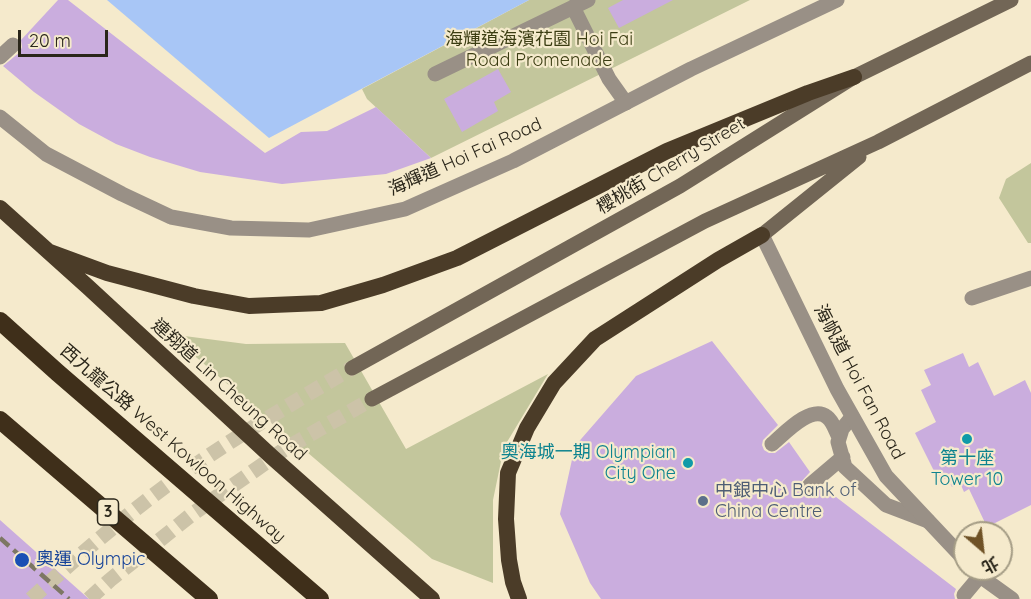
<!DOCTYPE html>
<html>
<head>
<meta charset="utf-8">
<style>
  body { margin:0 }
  #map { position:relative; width:1031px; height:599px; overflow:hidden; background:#f5eacc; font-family:Quicksand,"Noto Sans TC",sans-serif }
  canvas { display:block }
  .north { position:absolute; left:953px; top:521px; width:60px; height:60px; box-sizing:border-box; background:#f5eacc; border:2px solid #a49c85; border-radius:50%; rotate:152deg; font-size:16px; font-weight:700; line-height:24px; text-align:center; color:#2a261a }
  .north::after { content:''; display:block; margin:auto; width:21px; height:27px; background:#6f5226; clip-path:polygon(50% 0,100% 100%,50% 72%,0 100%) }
  .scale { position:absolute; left:18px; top:30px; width:90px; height:27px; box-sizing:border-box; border:3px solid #2a261a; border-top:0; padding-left:8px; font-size:18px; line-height:21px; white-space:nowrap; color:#2a261a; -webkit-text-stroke:4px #f5eacc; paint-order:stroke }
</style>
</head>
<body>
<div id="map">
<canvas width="1031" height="599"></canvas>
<div class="north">北</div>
<div class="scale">20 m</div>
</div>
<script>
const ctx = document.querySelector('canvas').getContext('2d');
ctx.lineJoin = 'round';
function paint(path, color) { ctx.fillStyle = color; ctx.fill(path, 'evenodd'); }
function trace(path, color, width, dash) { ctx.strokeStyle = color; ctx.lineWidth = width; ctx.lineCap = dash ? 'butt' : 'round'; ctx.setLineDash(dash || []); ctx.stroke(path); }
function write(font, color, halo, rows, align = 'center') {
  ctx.font = font + ' Quicksand,"Noto Sans TC",sans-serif'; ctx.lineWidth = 4.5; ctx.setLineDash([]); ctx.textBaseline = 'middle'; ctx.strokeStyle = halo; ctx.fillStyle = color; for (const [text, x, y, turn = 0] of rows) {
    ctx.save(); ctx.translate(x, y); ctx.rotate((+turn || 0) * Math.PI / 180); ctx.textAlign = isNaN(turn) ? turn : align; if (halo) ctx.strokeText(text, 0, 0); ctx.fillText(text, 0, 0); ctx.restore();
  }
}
paint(new Path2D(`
  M 529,0 L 750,0 L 431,158 L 367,99 L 362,89 Z
  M 1031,163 L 1031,243 L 1028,243 L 999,198 L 1006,179 Z
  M 169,334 L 246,344 L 345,343 L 406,449 L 548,374 L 504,447 L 493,500 L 493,583 L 432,559 Z`), '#c3c69c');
paint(new Path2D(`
  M 107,0 L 529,0 L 269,138 Z`), '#a8c6f6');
paint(new Path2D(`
  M 58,0 L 68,0 L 265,153 L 301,132 L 327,131 L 376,107 L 431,158 L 386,174 L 282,184 L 200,172 L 150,157 L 116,144 L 79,124 L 34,92 L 3,66 L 20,52 L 22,47 L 21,40 Z
  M 623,0 L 673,0 L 619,28 L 608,8 Z
  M 498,69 L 511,92 L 494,102 L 498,111 L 462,132 L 444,99 Z
  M 712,341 L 778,425 L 763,440 L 762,445 L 764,450 L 769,453 L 775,453 L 789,442 L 810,472 L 801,482 L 801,487 L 803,492 L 807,494 L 812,494 L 823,487 L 956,589 L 954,594 L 955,599 L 601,599 L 590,583 L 560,514 L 575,446 L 636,376 Z
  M 963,353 L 969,367 L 978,362 L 994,396 L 1025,380 L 1031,393 L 1031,505 L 987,527 L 969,489 L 964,492 L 960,483 L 952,487 L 947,478 L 939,481 L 915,433 L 936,422 L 921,390 L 931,385 L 924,370 Z
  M 0,520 L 89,599 L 0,599 Z`), '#caadde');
trace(new Path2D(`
  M 31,599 C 75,559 120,520 167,485 C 226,442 289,405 352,368
  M 89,599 L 110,580 L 191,515 L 285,449 L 372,399`), '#ccc3a8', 15, [15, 8]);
trace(new Path2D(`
  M 0,57 L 13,45
  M 972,298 L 1031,278
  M 852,417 L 842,429 L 838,442 L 845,467 L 886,505 L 928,521
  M 772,444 C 784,434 811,404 827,417 C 833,421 836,432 839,437
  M 810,485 L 843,457
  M 964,595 L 980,576`), '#999086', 15);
trace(new Path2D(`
  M 573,7 L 609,79 L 626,103
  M 435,74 L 588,0`), '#999086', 15);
trace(new Path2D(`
  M 0,117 L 46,154 L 122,194 L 171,217 L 231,228 L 309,230 L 405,209 L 513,161 L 691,69 L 837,0
  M 762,235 L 837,389 L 886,476 L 965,560
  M 973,569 L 980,576 L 1012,599`), '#999086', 15);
trace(new Path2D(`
  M 762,235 L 859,157
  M 352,368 L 680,186 L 854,77 L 1011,0
  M 372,399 L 705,221 L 878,142 L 1031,63`), '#726656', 15);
trace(new Path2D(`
  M 0,208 L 88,287 L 272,457 L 432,599
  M 50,252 L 107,273 L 194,296 L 249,306 L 321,303 L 383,285 L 457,258 L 667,151 L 808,93 L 854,77
  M 519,599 L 513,582 L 509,560 L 506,519 L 508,473 L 527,428 L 554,383 L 595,339 L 718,260 L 762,235`), '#4b3c28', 16);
trace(new Path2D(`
  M 0,321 L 58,373 L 320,599
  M 0,420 L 209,599`), '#3f2f1a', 18);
trace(new Path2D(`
  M 0,538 L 69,599`), '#7d7763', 4.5, [12, 6]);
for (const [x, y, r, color] of [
  [967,439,6,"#0f9aa8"],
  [688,463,6,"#0f9aa8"],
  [703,501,6,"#5c6f8a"],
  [22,560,8,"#1a4fb4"]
]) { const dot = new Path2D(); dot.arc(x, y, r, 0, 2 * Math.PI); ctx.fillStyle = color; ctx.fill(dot); trace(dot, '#f5eacc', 2); }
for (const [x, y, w] of [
  [108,512,21]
]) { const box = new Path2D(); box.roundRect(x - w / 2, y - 13, w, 26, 4.5); ctx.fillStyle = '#f5eacc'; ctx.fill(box); trace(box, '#2a261a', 1.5); }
write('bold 16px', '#2a261a', null, [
  ["3",108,512]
]);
write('18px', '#3b3d12', '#f5eacc', [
  ["海輝道海濱花園 Hoi Fai",539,40],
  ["Road Promenade",539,61]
]);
write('18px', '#2a261a', '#f5eacc', [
  ["海輝道 Hoi Fai Road",465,157,-24],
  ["櫻桃街 Cherry Street",671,166,-31],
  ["海帆道 Hoi Fan Road",859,382,62],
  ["連翔道 Lin Cheung Road",229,390,42],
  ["西九龍公路 West Kowloon Highway",173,444,41]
]);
write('18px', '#0d838f', '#f5eacc', [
  ["奧海城一期 Olympian",676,453],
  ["City One",676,474],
  ["第十座",967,459,"center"],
  ["Tower 10",967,480,"center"]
], 'right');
write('18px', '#4e5e75', '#f5eacc', [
  ["中銀中心 Bank of",715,491],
  ["China Centre",715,512]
], 'left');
write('18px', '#164399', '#f5eacc', [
  ["奧運 Olympic",36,560]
], 'left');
</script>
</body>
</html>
